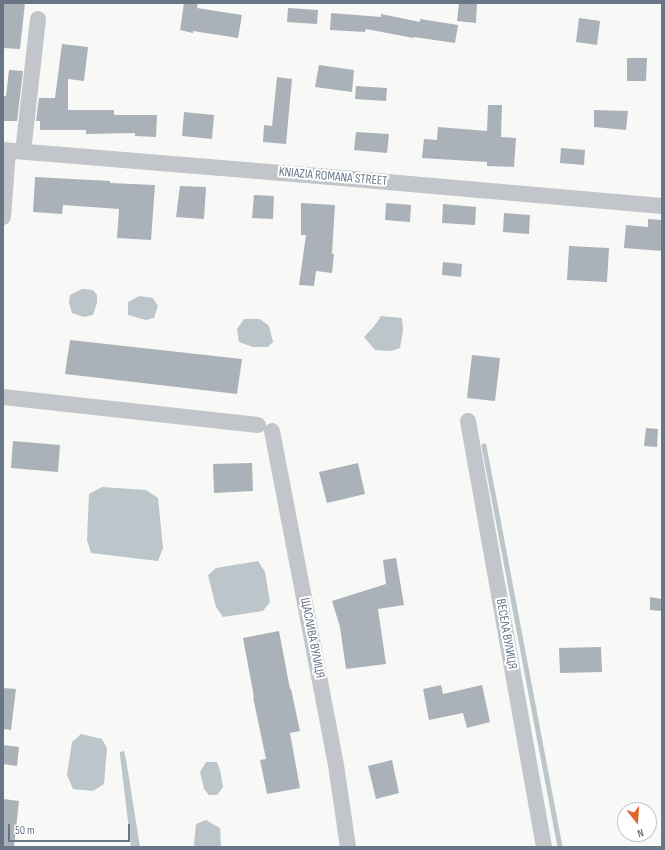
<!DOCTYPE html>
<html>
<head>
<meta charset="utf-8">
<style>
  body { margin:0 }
  #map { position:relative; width:665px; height:850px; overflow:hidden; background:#f8f9f6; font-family:"Sofia Sans Condensed",sans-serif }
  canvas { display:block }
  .frame { position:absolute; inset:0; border:4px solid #687686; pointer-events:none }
  .north { position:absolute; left:617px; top:802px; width:40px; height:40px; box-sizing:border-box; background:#fff; border:1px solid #c3c8cf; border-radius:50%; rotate:163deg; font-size:11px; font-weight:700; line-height:16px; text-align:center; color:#687686 }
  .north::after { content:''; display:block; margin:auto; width:14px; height:18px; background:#de6730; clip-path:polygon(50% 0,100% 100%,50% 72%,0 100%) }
  .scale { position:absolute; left:8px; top:824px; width:122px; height:18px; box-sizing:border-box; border:2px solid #687686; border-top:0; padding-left:5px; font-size:12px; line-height:14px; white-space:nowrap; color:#687686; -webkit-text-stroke:3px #fff; paint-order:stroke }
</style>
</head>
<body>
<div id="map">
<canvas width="665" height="850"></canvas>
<div class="frame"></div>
<div class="north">N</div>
<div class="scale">50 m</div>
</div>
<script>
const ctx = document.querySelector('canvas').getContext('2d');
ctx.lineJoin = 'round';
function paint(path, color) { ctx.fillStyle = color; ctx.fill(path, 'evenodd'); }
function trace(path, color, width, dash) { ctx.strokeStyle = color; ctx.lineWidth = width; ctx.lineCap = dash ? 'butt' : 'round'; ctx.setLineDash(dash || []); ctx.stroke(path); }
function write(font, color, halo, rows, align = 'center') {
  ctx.font = font + ' "Sofia Sans Condensed",sans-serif'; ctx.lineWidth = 4; ctx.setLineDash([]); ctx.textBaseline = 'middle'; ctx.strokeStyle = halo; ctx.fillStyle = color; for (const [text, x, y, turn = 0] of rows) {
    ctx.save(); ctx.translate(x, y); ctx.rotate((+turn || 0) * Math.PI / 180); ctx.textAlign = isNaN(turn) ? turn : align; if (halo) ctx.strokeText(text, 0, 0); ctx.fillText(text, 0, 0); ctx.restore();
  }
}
paint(new Path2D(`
  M 82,289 L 93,290 L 97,295 L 97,303 L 93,315 L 84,317 L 72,313 L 69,303 L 70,295 Z
  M 139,296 L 153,298 L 158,306 L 154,318 L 146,320 L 128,315 L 128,302 Z
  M 381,316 L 402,318 L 403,330 L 400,348 L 391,351 L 375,350 L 364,337 L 375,325 Z
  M 244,319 L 260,319 L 269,326 L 273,342 L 268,347 L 253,347 L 239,342 L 237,329 Z
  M 102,487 L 146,490 L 158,498 L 163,548 L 158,561 L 91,553 L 87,540 L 89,494 Z
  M 258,561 L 265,572 L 270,602 L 263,611 L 223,617 L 216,607 L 208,575 L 216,568 Z
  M 81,734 L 102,739 L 107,748 L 104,784 L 93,791 L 73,789 L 67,775 L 72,742 Z
  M 124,751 L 126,759 L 140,847 L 131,847 L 120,755 L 120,752 Z
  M 206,762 L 217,762 L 220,770 L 223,787 L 217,795 L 209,795 L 204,789 L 200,772 Z
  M 206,820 L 220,828 L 221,847 L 195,847 L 194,845 L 196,824 Z`), '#bbc5ca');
trace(new Path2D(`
  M 484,446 L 560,847`), '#bbc5ca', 5);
paint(new Path2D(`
  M 3,3 L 25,3 L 20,49 L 3,48 Z
  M 184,3 L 198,3 L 197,8 L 242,15 L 238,38 L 193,31 L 193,33 L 180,30 Z
  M 459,3 L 477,3 L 476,23 L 457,21 Z
  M 288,8 L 318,10 L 317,24 L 287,22 Z
  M 331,13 L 381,17 L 381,14 L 420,22 L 420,19 L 458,25 L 455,43 L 414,37 L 413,38 L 366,29 L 365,32 L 330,30 Z
  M 579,18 L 600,21 L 597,45 L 576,42 Z
  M 62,44 L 88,47 L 84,81 L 68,79 L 68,110 L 114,110 L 114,115 L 157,115 L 156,137 L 135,136 L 135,133 L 86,134 L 86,130 L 40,130 L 40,121 L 36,121 L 39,98 L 55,98 Z
  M 627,58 L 647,58 L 646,81 L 627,81 Z
  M 319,65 L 354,70 L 352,92 L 315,87 Z
  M 9,70 L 23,71 L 17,121 L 3,121 L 3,96 L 6,96 Z
  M 277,77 L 292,79 L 286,144 L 263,142 L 264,125 L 272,126 Z
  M 356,86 L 387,88 L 386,101 L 355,99 Z
  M 488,105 L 502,105 L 501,137 L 516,138 L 514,167 L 487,166 L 487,162 L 422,158 L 424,139 L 437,140 L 438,127 L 487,131 Z
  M 594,110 L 628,111 L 626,130 L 594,127 Z
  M 184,112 L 214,115 L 212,139 L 182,136 Z
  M 356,132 L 389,134 L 387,153 L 354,150 Z
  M 561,148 L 585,150 L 584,165 L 560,163 Z
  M 35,177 L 110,181 L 110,183 L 155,185 L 151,240 L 117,238 L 119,209 L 63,205 L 62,214 L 33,212 Z
  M 180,186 L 206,187 L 204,219 L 176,217 Z
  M 254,195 L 274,196 L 273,219 L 252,218 Z
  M 301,203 L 335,205 L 332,254 L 334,254 L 332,273 L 316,271 L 314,286 L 299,285 L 306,235 L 301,235 Z
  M 386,203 L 411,205 L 410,222 L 385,220 Z
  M 443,204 L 476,207 L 475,225 L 442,223 Z
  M 504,213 L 530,215 L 529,234 L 503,232 Z
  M 648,219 L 662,220 L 662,251 L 624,248 L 626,225 L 648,227 Z
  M 569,246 L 609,248 L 607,282 L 567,280 Z
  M 443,262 L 462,264 L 461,277 L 442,275 Z
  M 70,340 L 242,359 L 237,394 L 65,374 Z
  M 472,355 L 500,358 L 495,401 L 467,398 Z
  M 646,428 L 658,429 L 657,447 L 644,446 Z
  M 13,441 L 60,445 L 58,472 L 11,468 Z
  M 252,463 L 253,491 L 214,493 L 213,464 Z
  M 358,463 L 365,494 L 327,503 L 319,472 Z
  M 396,558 L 404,605 L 378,609 L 386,664 L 346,669 L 340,627 L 332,601 L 386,584 L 383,560 Z
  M 650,597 L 662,599 L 661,611 L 650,610 Z
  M 279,631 L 290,689 L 291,689 L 300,731 L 290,733 L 300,788 L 267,794 L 260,760 L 266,759 L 253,697 L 254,697 L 243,638 Z
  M 601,647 L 602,672 L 560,673 L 559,648 Z
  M 441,685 L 443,694 L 482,685 L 490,722 L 467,728 L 463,713 L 429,720 L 423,689 Z
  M 3,688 L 16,689 L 11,730 L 3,729 Z
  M 3,745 L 19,747 L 17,766 L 3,764 Z
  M 392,760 L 399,793 L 376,799 L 368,766 Z
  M 3,799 L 19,801 L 14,847 L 3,847 Z`), '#aab1b8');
trace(new Path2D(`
  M 3,150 L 342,178 L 662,206
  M 23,152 L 38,19
  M 3,217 L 8,151
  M 3,397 L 258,425
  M 468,421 L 544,847
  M 272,431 L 336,765 L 348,847`), '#c2c5c9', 16);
write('13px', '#687686', '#fff', [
  ["KNIAZIA ROMANA STREET",333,177,5],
  ["ВЕСЕЛА ВУЛИЦЯ",506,634,80],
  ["ЩАСЛИВА ВУЛИЦЯ",312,638,79]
]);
</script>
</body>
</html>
